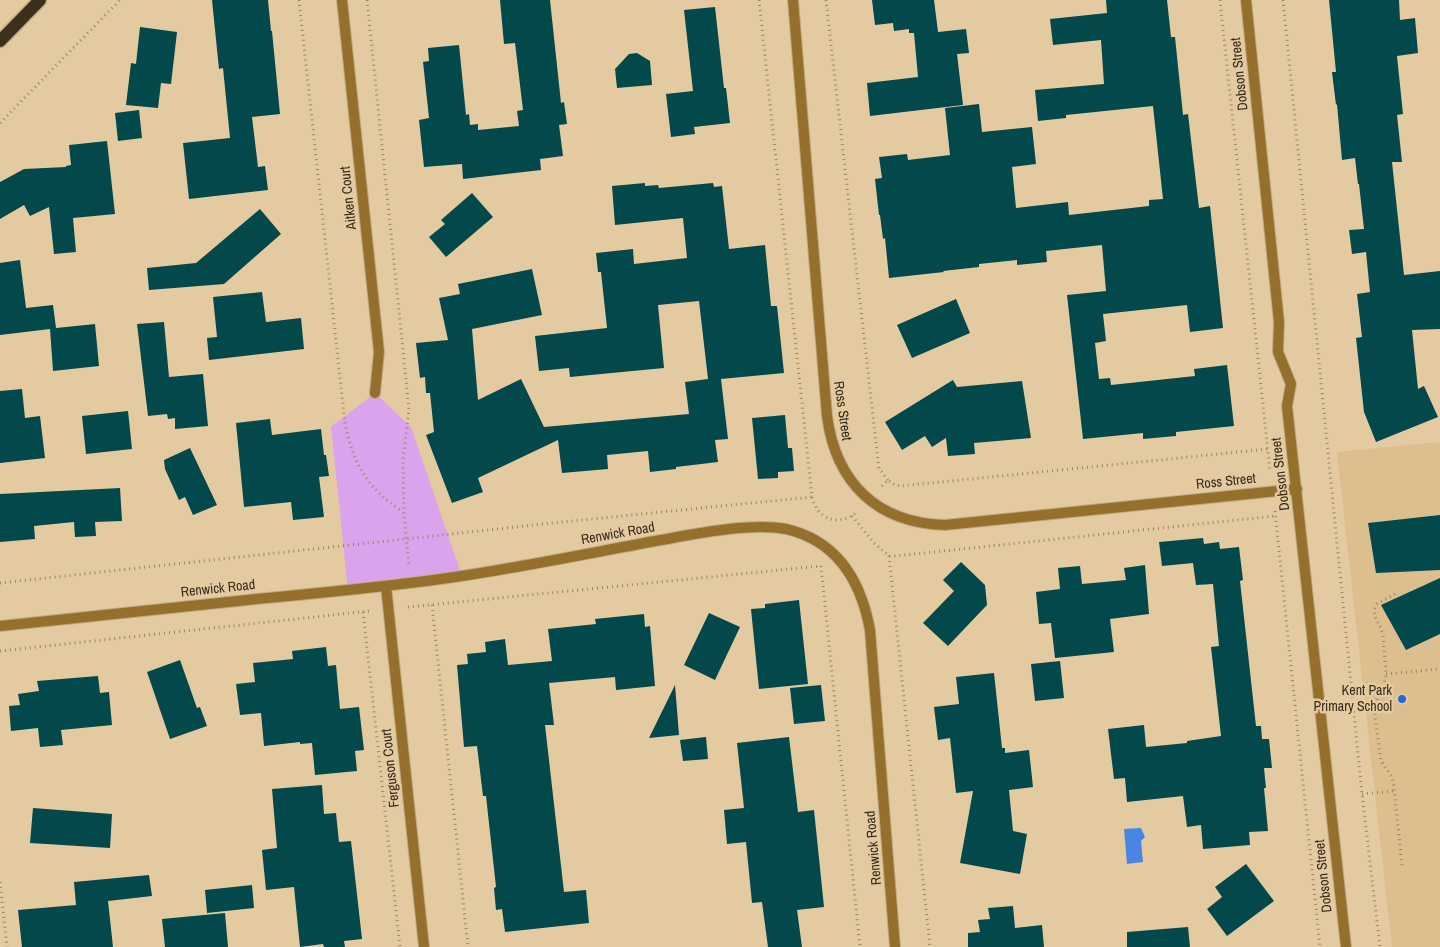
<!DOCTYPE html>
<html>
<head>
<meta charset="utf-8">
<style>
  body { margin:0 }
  canvas { display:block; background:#e4caa1 }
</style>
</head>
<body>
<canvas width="1440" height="947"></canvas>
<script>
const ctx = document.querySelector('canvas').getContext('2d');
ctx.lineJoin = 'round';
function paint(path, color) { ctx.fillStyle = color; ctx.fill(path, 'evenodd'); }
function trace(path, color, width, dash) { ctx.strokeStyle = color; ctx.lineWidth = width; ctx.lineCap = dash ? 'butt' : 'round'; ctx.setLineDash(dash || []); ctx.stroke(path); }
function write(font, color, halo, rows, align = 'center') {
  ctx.font = font + ' "Archivo Narrow",sans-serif'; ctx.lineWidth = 5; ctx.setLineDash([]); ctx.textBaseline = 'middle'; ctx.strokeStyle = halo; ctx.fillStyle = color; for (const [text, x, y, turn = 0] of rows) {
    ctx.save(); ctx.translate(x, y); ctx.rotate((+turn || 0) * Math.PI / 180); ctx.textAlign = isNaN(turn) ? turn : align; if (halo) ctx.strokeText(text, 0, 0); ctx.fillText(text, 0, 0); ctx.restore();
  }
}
paint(new Path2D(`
  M 1440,442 L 1440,947 L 1392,947 L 1337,452 Z`), '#dcbe8f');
paint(new Path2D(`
  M 375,393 L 411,427 L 462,576 L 348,590 L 331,427 Z`), '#dba3eb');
paint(new Path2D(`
  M 1141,828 L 1145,837 L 1141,841 L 1143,862 L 1127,864 L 1124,829 Z`), '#4986e3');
paint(new Path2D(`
  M 212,0 L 268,0 L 271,31 L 272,31 L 280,114 L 252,117 L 258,167 L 265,166 L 268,190 L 189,199 L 183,143 L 230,138 L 223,68 L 219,69 Z
  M 500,0 L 550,0 L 561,103 L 564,102 L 567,124 L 559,125 L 563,156 L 540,159 L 541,170 L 463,179 L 462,164 L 424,167 L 419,120 L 429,118 L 423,62 L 429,61 L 428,48 L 459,45 L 466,115 L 469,114 L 470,125 L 478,124 L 478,130 L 519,126 L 517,111 L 523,110 L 515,43 L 504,44 Z
  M 872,0 L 934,0 L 938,32 L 966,29 L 969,53 L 957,54 L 963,105 L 870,116 L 867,83 L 918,77 L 914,33 L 909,33 L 909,29 L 894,31 L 893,23 L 875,25 Z
  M 1106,0 L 1167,0 L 1171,37 L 1175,37 L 1183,115 L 1188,114 L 1199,208 L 1210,206 L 1223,328 L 1190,332 L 1187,305 L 1103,314 L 1106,341 L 1095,343 L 1099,379 L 1110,378 L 1111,385 L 1195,376 L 1194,369 L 1227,365 L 1234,426 L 1176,432 L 1176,436 L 1143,439 L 1143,433 L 1083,439 L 1067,295 L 1106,291 L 1102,245 L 1046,251 L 1047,262 L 1017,265 L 1017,260 L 979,264 L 979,267 L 943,271 L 944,272 L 889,278 L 885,238 L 883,239 L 880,215 L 879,215 L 875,179 L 882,178 L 879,157 L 907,154 L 908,160 L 950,155 L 945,108 L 979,104 L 982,132 L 1032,127 L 1036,164 L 1012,167 L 1016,208 L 1068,202 L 1069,215 L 1149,206 L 1149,200 L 1163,199 L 1153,106 L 1066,115 L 1066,118 L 1038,121 L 1035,90 L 1104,84 L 1101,40 L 1053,45 L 1050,19 L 1107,13 Z
  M 1329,0 L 1399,0 L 1400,20 L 1415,18 L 1418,53 L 1397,56 L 1403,114 L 1397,115 L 1402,162 L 1392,162 L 1404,275 L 1440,271 L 1440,329 L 1412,330 L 1418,389 L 1424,386 L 1438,417 L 1376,442 L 1364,412 L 1356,338 L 1362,337 L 1357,294 L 1370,292 L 1366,252 L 1352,254 L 1349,230 L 1364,229 L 1359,184 L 1358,184 L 1355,158 L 1342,160 L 1337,104 L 1336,105 L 1332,72 L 1336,72 Z
  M 715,7 L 724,88 L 726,88 L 730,123 L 694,127 L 695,134 L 671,137 L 666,94 L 693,91 L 684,10 Z
  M 140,27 L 177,32 L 171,84 L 161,83 L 158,108 L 126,105 L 131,63 L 136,64 Z
  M 637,53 L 650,61 L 652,85 L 617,88 L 615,69 L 629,54 Z
  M 139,110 L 142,138 L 118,141 L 115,113 Z
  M 107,141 L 115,214 L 73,218 L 76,252 L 54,254 L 49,207 L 30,216 L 24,205 L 0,219 L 0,182 L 24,169 L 66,167 L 66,166 L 71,165 L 69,145 Z
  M 645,183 L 645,186 L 658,185 L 659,188 L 713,183 L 714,187 L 722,186 L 729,249 L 765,245 L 771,306 L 777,306 L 784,373 L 721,379 L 728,439 L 715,440 L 718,462 L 676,467 L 676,469 L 650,472 L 648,451 L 607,455 L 608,469 L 562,473 L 558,440 L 478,478 L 483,492 L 452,503 L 426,435 L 434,432 L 430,393 L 426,393 L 425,377 L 420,378 L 416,343 L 448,340 L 439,298 L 460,294 L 458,284 L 532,269 L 542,315 L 472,329 L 478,400 L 521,379 L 544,427 L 689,414 L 685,382 L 708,379 L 699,301 L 658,305 L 664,368 L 570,377 L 569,368 L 539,371 L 535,336 L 607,328 L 601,272 L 598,272 L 596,253 L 633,249 L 634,264 L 687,258 L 683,218 L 615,225 L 612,186 Z
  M 472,193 L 493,217 L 446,257 L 429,237 L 445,224 L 441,220 Z
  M 260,209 L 281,234 L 224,284 L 149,290 L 147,268 L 196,263 Z
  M 20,260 L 26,308 L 53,305 L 56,328 L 95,324 L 99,366 L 53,371 L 50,329 L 0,335 L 0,263 Z
  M 262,292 L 266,322 L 301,318 L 304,349 L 209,360 L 207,338 L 217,337 L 213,297 Z
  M 956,299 L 970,333 L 912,358 L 897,325 Z
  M 164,322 L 169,377 L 203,374 L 208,426 L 175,429 L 175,418 L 168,419 L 167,414 L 148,416 L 137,324 Z
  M 953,380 L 957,387 L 1022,381 L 1031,438 L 974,443 L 975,454 L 948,456 L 946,438 L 932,447 L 925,436 L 902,450 L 885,422 Z
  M 22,389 L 25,418 L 40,416 L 45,458 L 0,463 L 0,391 Z
  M 128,411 L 132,449 L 86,454 L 82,416 Z
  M 785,415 L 788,448 L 792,448 L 794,471 L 778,472 L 778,478 L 758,479 L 752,418 Z
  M 270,419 L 272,435 L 321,429 L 324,455 L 326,455 L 329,476 L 319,477 L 324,517 L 293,520 L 291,502 L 244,507 L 236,423 Z
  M 190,448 L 217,505 L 193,515 L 185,497 L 179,500 L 165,469 L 164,460 Z
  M 120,488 L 122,521 L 95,522 L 96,536 L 75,537 L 74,522 L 34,526 L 35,539 L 0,542 L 0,494 Z
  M 1440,515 L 1440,570 L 1376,573 L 1368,523 Z
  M 1203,538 L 1204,544 L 1219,542 L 1220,549 L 1239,547 L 1243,580 L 1240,581 L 1256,726 L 1261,726 L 1262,739 L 1269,739 L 1272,768 L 1264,768 L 1266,788 L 1264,788 L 1268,831 L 1249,832 L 1250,845 L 1203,849 L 1201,825 L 1187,827 L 1183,796 L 1127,802 L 1125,778 L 1114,779 L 1108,729 L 1144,725 L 1146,747 L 1187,743 L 1187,741 L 1221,736 L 1211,647 L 1219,646 L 1213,584 L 1196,585 L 1193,563 L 1162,566 L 1159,542 Z
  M 961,562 L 985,585 L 987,605 L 948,646 L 923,623 L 954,591 L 943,580 Z
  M 1145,565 L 1149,614 L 1110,619 L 1114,652 L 1055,658 L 1051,623 L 1039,624 L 1036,592 L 1060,589 L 1058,568 L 1080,566 L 1082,584 L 1126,580 L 1124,568 Z
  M 1440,578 L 1440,634 L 1406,650 L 1381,605 Z
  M 799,600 L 808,684 L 759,689 L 751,609 L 765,608 L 765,604 Z
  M 709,613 L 740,627 L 715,680 L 684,665 Z
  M 644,614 L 645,627 L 650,626 L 655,686 L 616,690 L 615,677 L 549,683 L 554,725 L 545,725 L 564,892 L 586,890 L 589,923 L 505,932 L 502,909 L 496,910 L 494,888 L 496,887 L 486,796 L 483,796 L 477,746 L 464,747 L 457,665 L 468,664 L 467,654 L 486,652 L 485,642 L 505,639 L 508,665 L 552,661 L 548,629 L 596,624 L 595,619 Z
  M 326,647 L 328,666 L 336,665 L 340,709 L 359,707 L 364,750 L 355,751 L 357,771 L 315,775 L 312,743 L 300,744 L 300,742 L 264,746 L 261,713 L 240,715 L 236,684 L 255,682 L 253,663 L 293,659 L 292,651 Z
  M 180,660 L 197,708 L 200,707 L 207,726 L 170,739 L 147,672 Z
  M 1060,661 L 1064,698 L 1035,701 L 1031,664 Z
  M 994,673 L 1002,748 L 1005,748 L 1005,753 L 1029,750 L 1033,787 L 1009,790 L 1013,831 L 1027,834 L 1020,874 L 960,863 L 973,791 L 956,793 L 950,738 L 938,740 L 934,707 L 959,704 L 956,677 Z
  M 98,676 L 100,693 L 109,692 L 112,725 L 61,730 L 63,745 L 40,747 L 38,728 L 11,731 L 9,706 L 20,705 L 18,694 L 39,691 L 37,681 Z
  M 675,685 L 679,735 L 649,738 Z
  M 821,685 L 825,721 L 794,724 L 790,688 Z
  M 706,737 L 708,759 L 683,761 L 680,740 Z
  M 789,737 L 798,812 L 814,810 L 824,907 L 797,910 L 802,947 L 768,947 L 762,902 L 752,903 L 746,842 L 727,844 L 724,810 L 744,808 L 737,743 Z
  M 322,785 L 324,814 L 336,813 L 339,842 L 351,841 L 362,939 L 344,941 L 345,947 L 324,947 L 323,944 L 300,947 L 294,887 L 266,890 L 262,850 L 277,848 L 272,789 Z
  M 33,808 L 112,814 L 110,848 L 30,843 Z
  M 1246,864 L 1274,901 L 1227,936 L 1207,909 L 1222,897 L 1215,887 Z
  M 149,875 L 152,896 L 108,901 L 113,947 L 22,947 L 18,910 L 76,905 L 74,882 Z
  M 252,885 L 254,908 L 207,913 L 205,890 Z
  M 1013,906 L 1015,928 L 1042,925 L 1044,947 L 968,947 L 968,933 L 980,932 L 978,920 L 990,919 L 988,908 Z
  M 225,913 L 228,947 L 165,947 L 162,919 Z
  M 1188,927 L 1190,947 L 1127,947 L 1127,932 Z`), '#03494c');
const street = new Path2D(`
  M 342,0 L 379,352 L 375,393
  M 793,0 L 827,416 C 836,483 877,523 945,525 L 1297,489
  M 1246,0 L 1279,322 L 1278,352 L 1291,384 L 1287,406 L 1346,947
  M 386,586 L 424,947
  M 0,626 C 86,617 171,608 257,599 C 320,593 385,587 448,578 C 519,568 590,553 661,540 C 695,534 753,522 786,529 C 838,541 861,581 870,630 L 895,947`);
const primary = new Path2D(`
  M 0,41 L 40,0`);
trace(street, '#c1aa86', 12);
trace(primary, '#c1aa86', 15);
trace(new Path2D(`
  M 299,0 L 345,424 C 354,465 367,488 403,512
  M 367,0 L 409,409 L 403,460 L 404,512 L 409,566
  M 759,0 L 812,497 C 818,520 838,527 857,512
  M 826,0 L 878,461 L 879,468 L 888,480
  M 1220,0 L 1270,471
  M 1283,0 L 1362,794 L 1380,947
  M 0,123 L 120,0
  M 882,486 L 888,480 L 895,485 L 901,486 L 1268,449
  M 1275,511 L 1320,947
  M 852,516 L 874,543 L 889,556 L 896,556 L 1275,516
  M 889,556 L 930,947
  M 821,566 L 860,947
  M 0,583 L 562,522 L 812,497
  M 1395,594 L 1377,604 L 1374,610 L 1375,617 L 1380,626 L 1383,635 L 1386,674 L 1384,686 L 1378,696 L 1375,706 L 1375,716 L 1381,761 L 1392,777 L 1394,787 L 1402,865
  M 432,605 L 468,947
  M 408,607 L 820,566
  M 363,612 L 400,947
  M 0,651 L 370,611
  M 1386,674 L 1440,669
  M 1362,794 L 1394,791
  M 0,882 L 7,947`), '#998668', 3, [1, 4]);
trace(street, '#956f2c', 10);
trace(primary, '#3c301c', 12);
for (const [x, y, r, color] of [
  [1402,699,5,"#216bd6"]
]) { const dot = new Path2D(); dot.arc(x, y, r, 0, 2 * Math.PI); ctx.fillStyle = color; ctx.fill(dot); trace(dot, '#e4caa1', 2); }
write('14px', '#352b1b', '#e4caa1', [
  ["Dobson Street",1240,74,-96],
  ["Aitken Court",349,198,-96],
  ["Ross Street",842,411,82],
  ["Dobson Street",1281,474,-97],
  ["Ross Street",1226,482,-6],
  ["Renwick Road",618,534,-10],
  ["Renwick Road",218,589,-6],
  ["Ferguson Court",391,768,-96],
  ["Renwick Road",874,848,-95],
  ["Dobson Street",1324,876,-96]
]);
write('14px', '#352b1b', '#e4caa1', [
  ["Kent Park",1392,691],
  ["Primary School",1392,707]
], 'right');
</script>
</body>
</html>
